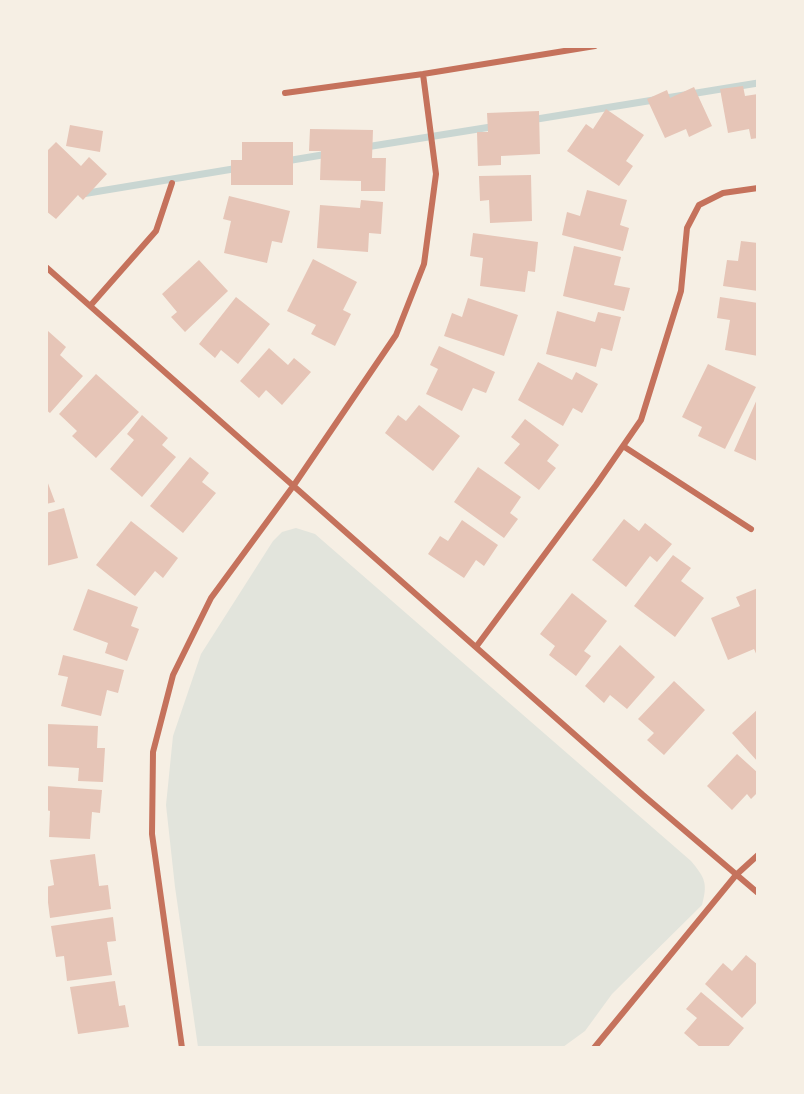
<!DOCTYPE html>
<html>
<head>
<meta charset="utf-8">
<style>
  body { margin:0 }
  #map { position:relative; width:804px; height:1094px; overflow:hidden; background:#f6efe4; font-family:"Roboto Condensed",sans-serif }
  canvas { display:block }
  .frame { position:absolute; inset:0; border:48px solid #f6efe4; pointer-events:none }
</style>
</head>
<body>
<div id="map">
<canvas width="804" height="1094"></canvas>
<div class="frame"></div>
</div>
<script>
const ctx = document.querySelector('canvas').getContext('2d');
ctx.lineJoin = 'round';
function paint(path, color) { ctx.fillStyle = color; ctx.fill(path, 'evenodd'); }
function trace(path, color, width, dash) { ctx.strokeStyle = color; ctx.lineWidth = width; ctx.lineCap = dash ? 'butt' : 'round'; ctx.setLineDash(dash || []); ctx.stroke(path); }
paint(new Path2D(`
  M 296,528 L 315,534 L 691,861 C 705,878 708,883 702,905 L 612,994 L 585,1031 L 563,1047 L 198,1047 L 175,887 L 166,805 L 173,736 L 201,654 L 273,541 L 282,532 Z`), '#e2e4dc');
trace(new Path2D(`
  M 531,120 L 758,83
  M 366,147 L 497,126
  M 286,161 L 328,154
  M 82,194 L 239,168`), '#c9d6d2', 7);
paint(new Path2D(`
  M 743,86 L 745,96 L 758,94 L 758,138 L 751,139 L 749,129 L 728,133 L 720,89 Z
  M 694,87 L 712,126 L 689,137 L 686,129 L 665,138 L 647,99 L 667,90 L 670,98 Z
  M 606,109 L 644,135 L 626,161 L 633,166 L 619,186 L 567,151 L 586,124 L 593,129 Z
  M 539,111 L 540,154 L 501,156 L 501,165 L 478,166 L 477,132 L 488,132 L 487,113 Z
  M 70,125 L 103,131 L 100,152 L 66,146 Z
  M 310,129 L 373,130 L 372,158 L 386,158 L 385,191 L 361,191 L 361,181 L 320,180 L 321,151 L 309,151 Z
  M 56,142 L 81,166 L 89,157 L 107,174 L 83,200 L 78,195 L 56,219 L 46,211 L 46,152 Z
  M 242,142 L 293,142 L 293,185 L 231,185 L 231,160 L 242,160 Z
  M 531,175 L 532,221 L 490,223 L 489,200 L 480,201 L 479,176 Z
  M 587,190 L 627,200 L 620,225 L 629,228 L 623,251 L 562,235 L 567,212 L 580,216 Z
  M 229,196 L 290,211 L 282,243 L 272,241 L 267,263 L 224,253 L 231,221 L 223,219 Z
  M 361,200 L 383,202 L 381,234 L 369,233 L 368,252 L 317,248 L 320,205 L 360,208 Z
  M 473,233 L 538,242 L 535,272 L 528,271 L 525,292 L 480,286 L 483,258 L 470,256 Z
  M 741,241 L 758,243 L 758,291 L 723,286 L 727,260 L 738,261 Z
  M 574,246 L 621,257 L 614,285 L 630,288 L 624,311 L 563,296 Z
  M 313,259 L 357,282 L 343,310 L 351,314 L 335,346 L 311,334 L 316,325 L 287,311 Z
  M 199,260 L 228,291 L 185,332 L 171,317 L 177,312 L 162,294 Z
  M 236,297 L 270,324 L 238,364 L 221,350 L 215,358 L 199,344 Z
  M 720,297 L 758,303 L 758,356 L 725,350 L 730,320 L 717,318 Z
  M 468,298 L 518,315 L 504,356 L 444,336 L 452,313 L 462,317 Z
  M 557,311 L 595,322 L 598,312 L 621,317 L 612,351 L 601,348 L 596,367 L 546,354 Z
  M 48,331 L 66,347 L 60,355 L 83,376 L 50,413 L 46,410 L 46,333 Z
  M 439,346 L 495,372 L 486,393 L 473,388 L 462,411 L 426,394 L 438,369 L 430,365 Z
  M 269,348 L 288,365 L 294,358 L 311,372 L 282,405 L 266,390 L 259,398 L 240,381 Z
  M 538,362 L 572,380 L 576,372 L 598,384 L 582,413 L 573,408 L 563,426 L 518,400 Z
  M 708,364 L 756,387 L 725,449 L 698,436 L 702,427 L 682,417 Z
  M 96,374 L 139,412 L 96,458 L 72,436 L 77,431 L 59,414 Z
  M 758,397 L 758,459 L 757,461 L 734,451 Z
  M 419,405 L 460,436 L 433,471 L 385,433 L 398,415 L 406,421 Z
  M 142,415 L 168,438 L 162,445 L 176,457 L 142,497 L 110,469 L 134,440 L 127,434 Z
  M 525,419 L 559,445 L 547,461 L 556,468 L 539,490 L 504,463 L 520,444 L 511,437 Z
  M 190,457 L 209,473 L 202,482 L 216,493 L 183,533 L 150,506 Z
  M 478,467 L 521,497 L 510,513 L 518,519 L 504,538 L 454,502 Z
  M 46,478 L 55,502 L 46,504 Z
  M 64,508 L 78,558 L 46,566 L 46,513 Z
  M 624,519 L 639,531 L 645,523 L 672,544 L 657,562 L 650,556 L 626,587 L 592,560 Z
  M 462,520 L 498,545 L 484,566 L 476,560 L 464,578 L 428,554 L 440,536 L 448,541 Z
  M 131,521 L 178,558 L 163,578 L 155,571 L 135,596 L 96,565 Z
  M 673,555 L 691,568 L 681,581 L 704,598 L 675,637 L 634,606 Z
  M 758,588 L 758,658 L 754,649 L 728,660 L 711,618 L 740,606 L 736,597 Z
  M 88,589 L 138,607 L 131,626 L 139,629 L 127,661 L 105,653 L 108,643 L 73,630 Z
  M 572,593 L 607,621 L 584,651 L 591,656 L 576,676 L 549,655 L 555,646 L 540,634 Z
  M 620,645 L 655,677 L 627,709 L 610,695 L 604,703 L 585,686 Z
  M 63,655 L 124,670 L 118,693 L 107,690 L 101,716 L 61,706 L 68,677 L 58,675 Z
  M 674,681 L 705,710 L 664,755 L 647,740 L 654,733 L 638,719 Z
  M 758,709 L 758,762 L 732,733 Z
  M 46,724 L 98,726 L 97,748 L 105,748 L 103,782 L 78,781 L 79,768 L 46,766 Z
  M 737,754 L 758,773 L 758,792 L 751,799 L 747,794 L 732,810 L 707,786 Z
  M 46,786 L 102,790 L 100,813 L 92,812 L 90,839 L 49,837 L 50,811 L 46,810 Z
  M 95,854 L 99,886 L 108,885 L 111,909 L 50,918 L 46,887 L 54,885 L 50,860 Z
  M 113,917 L 116,941 L 107,942 L 112,975 L 67,981 L 64,956 L 56,957 L 51,926 Z
  M 746,955 L 758,965 L 758,1001 L 742,1018 L 705,984 L 723,963 L 732,971 Z
  M 115,981 L 119,1006 L 125,1005 L 129,1027 L 78,1034 L 70,987 Z
  M 701,992 L 744,1028 L 727,1048 L 701,1048 L 684,1033 L 697,1018 L 686,1009 Z`), '#e6c5b7');
trace(new Path2D(`
  M 285,93 L 423,74 L 595,46
  M 46,267 L 643,795 L 758,893
  M 90,306 L 156,231 L 172,183
  M 623,446 L 751,529
  M 476,647 L 596,485 L 641,420 L 681,291 L 687,228 L 699,205 L 723,193 L 758,188
  M 182,1048 L 152,834 L 153,752 L 173,675 L 211,598 L 294,485 L 396,335 L 424,264 L 436,174 L 423,74
  M 594,1048 L 736,875 L 758,855`), '#c5725c', 6);
</script>
</body>
</html>
